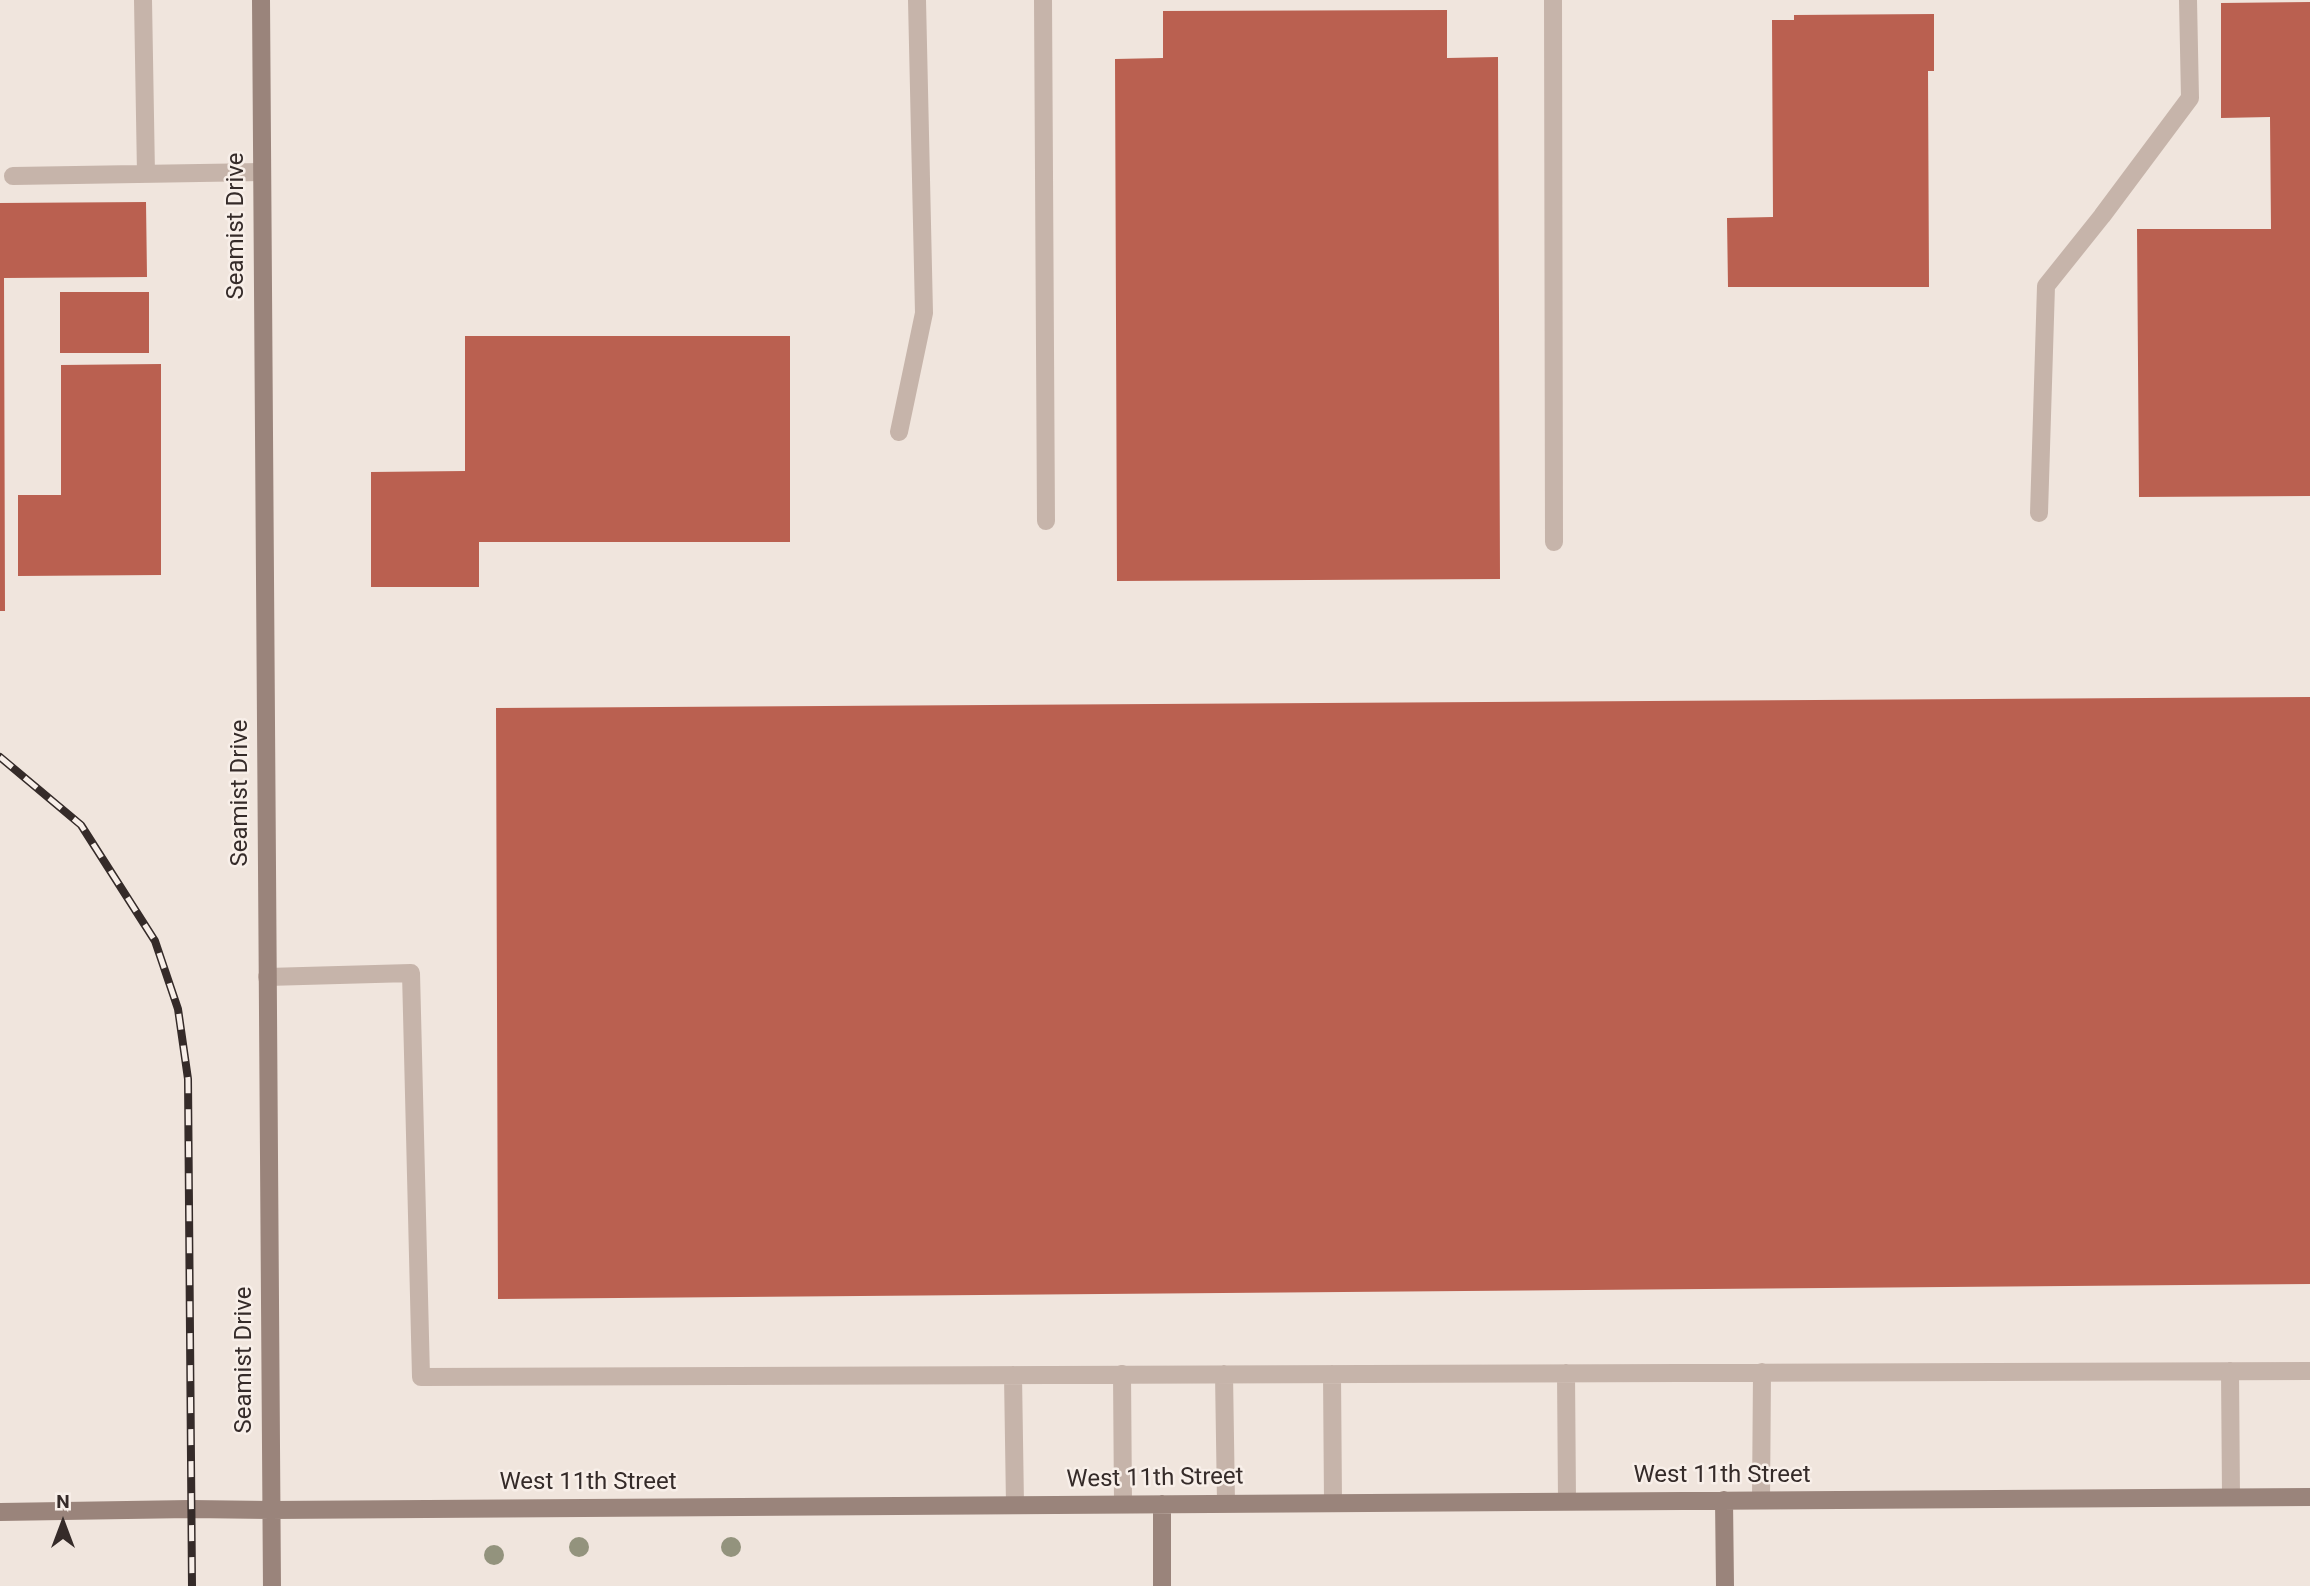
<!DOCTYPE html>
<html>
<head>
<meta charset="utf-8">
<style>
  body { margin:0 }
  #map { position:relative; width:2310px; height:1586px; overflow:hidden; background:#f0e5dd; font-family:Roboto,sans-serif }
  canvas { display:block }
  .north { position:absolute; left:28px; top:1488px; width:70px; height:70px; -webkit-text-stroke:5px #f8efe9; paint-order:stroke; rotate:0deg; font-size:19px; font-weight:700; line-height:28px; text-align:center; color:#352b29 }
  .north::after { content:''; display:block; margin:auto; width:24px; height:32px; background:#352b29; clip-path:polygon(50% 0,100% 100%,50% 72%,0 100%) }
</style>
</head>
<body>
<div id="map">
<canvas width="2310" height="1586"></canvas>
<div class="north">N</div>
</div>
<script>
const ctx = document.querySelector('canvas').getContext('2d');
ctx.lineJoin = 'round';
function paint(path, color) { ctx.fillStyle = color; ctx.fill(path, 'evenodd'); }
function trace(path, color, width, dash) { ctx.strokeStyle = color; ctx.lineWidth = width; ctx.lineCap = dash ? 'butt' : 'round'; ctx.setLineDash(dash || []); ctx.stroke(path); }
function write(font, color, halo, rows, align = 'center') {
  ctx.font = font + ' Roboto,sans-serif'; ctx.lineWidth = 5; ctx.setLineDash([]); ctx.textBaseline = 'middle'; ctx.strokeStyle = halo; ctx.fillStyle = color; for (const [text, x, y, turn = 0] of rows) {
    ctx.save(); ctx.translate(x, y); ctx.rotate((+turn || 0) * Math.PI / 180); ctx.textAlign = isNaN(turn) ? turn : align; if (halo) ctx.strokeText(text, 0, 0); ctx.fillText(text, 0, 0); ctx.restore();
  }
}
paint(new Path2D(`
  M 2310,2 L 2310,496 L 2139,497 L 2137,229 L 2271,229 L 2270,117 L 2221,118 L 2221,3 Z
  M 1447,10 L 1447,58 L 1498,57 L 1500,579 L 1117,581 L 1115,59 L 1163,58 L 1163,11 Z
  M 1934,14 L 1934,71 L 1928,71 L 1929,287 L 1728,287 L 1727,218 L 1773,217 L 1772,20 L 1794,20 L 1794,15 Z
  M 146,202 L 147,277 L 4,278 L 5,611 L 0,611 L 0,203 Z
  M 60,292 L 149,292 L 149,353 L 60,353 Z
  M 465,336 L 790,336 L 790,542 L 479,542 L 479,587 L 371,587 L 371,472 L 465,471 Z
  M 161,364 L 161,575 L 18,576 L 18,495 L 61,495 L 61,365 Z
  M 2310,697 L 2310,1284 L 498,1299 L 496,708 Z`), '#ba6050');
trace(new Path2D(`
  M 143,0 L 146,174
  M 1043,0 L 1046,521
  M 1553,0 L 1554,542
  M 13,176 L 262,172
  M 899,432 L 924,313 L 917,0
  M 2039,513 L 2046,286 L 2102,216 L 2190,98 L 2188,0
  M 267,977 L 411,973 L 421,1377 L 2310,1371
  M 2230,1371 L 2231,1497
  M 1566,1373 L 1567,1501
  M 1122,1374 L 1123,1504
  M 1224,1374 L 1226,1503
  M 1332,1374 L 1333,1503
  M 1013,1375 L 1015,1505
  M 1761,1500 L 1762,1372`), '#c6b4aa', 18);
trace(new Path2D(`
  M 261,0 L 272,1586
  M 1724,1500 L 1725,1586
  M 1162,1504 L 1162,1586
  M 0,1512 L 190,1509 L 270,1510 L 2310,1497`), '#9a847b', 18);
const rail = new Path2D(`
  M 0,757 L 81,825 L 155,941 L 178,1009 L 188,1079 L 192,1586`);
trace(rail, '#352b29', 8);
trace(rail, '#f8efe9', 5, [16]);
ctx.fillStyle = '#93937d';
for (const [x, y] of [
  [579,1547],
  [731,1547],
  [494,1555]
]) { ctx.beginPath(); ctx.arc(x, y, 10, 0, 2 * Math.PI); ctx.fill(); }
write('24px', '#352b29', '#f8efe9', [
  ["Seamist Drive",237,226,-90],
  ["Seamist Drive",241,793,-90],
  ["Seamist Drive",245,1360,-90],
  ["West 11th Street",1722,1476],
  ["West 11th Street",1155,1479,-1],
  ["West 11th Street",588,1483]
]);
</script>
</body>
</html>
